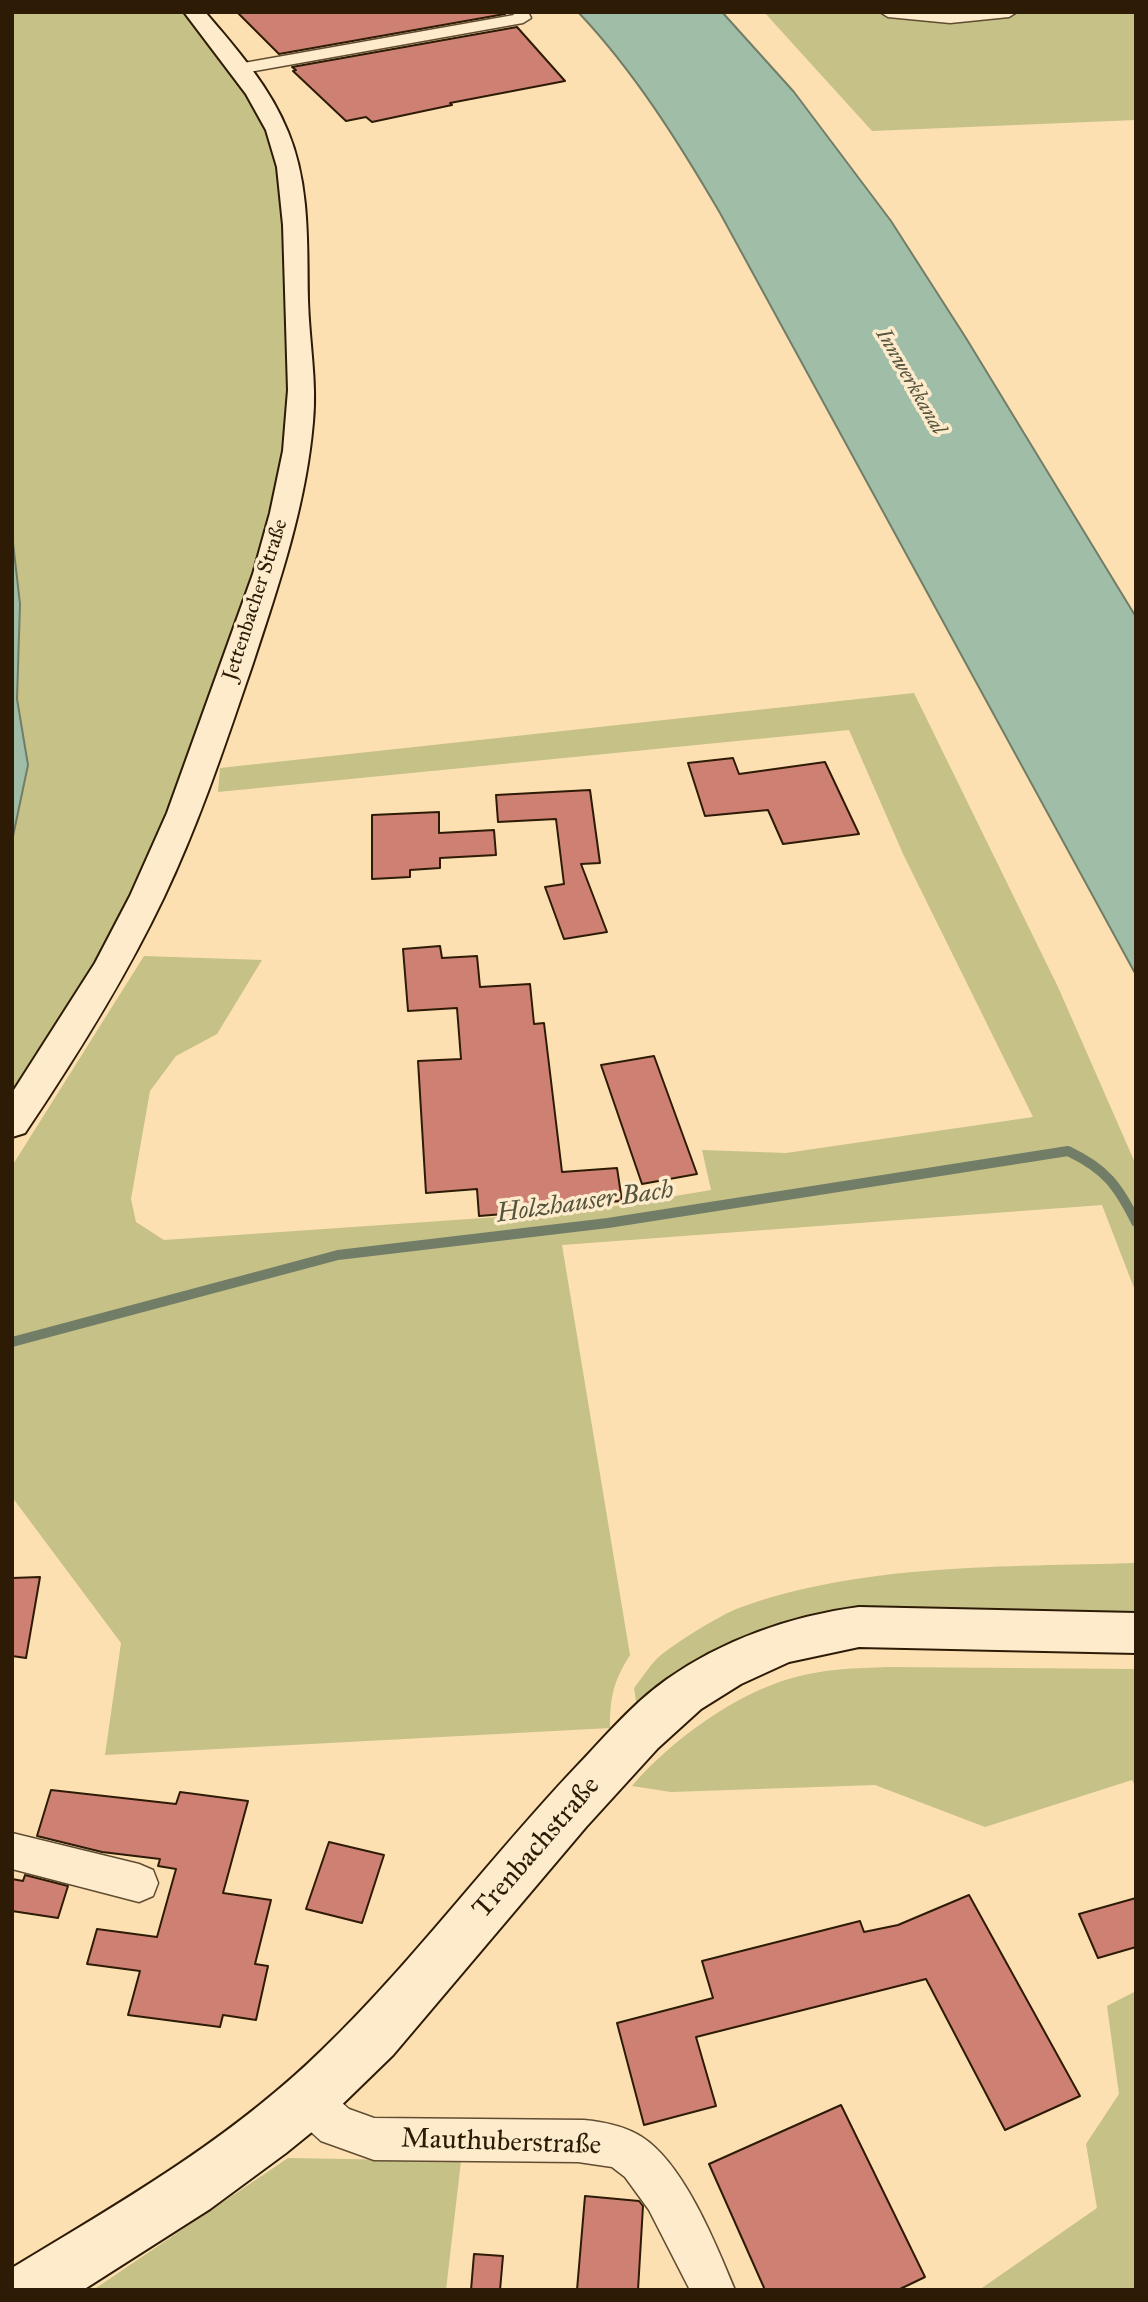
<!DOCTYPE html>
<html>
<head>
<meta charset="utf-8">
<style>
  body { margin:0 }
  #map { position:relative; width:1148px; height:2302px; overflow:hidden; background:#fce0b1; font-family:"IM FELL Great Primer",serif }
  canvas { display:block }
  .frame { position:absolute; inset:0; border:14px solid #2d1b06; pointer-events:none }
</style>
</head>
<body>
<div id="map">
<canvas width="1148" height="2302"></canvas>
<div class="frame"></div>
</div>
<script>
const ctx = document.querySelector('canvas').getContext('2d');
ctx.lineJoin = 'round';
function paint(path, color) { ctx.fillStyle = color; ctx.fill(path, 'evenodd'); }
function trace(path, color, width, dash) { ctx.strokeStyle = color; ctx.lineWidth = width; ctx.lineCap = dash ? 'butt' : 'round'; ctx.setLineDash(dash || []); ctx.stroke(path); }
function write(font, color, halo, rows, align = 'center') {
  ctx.font = font + ' "IM FELL Great Primer",serif'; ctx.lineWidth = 7; ctx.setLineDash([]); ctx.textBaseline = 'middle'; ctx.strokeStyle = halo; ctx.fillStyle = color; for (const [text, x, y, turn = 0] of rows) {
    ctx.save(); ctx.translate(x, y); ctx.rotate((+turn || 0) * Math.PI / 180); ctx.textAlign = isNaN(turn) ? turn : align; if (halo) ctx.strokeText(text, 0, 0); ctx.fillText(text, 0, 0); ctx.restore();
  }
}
paint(new Path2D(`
  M 12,12 L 185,12 L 217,50 L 254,106 L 276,155 L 285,201 L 287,423 L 272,516 L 239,620 L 188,764 L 137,880 L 88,978 L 12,1100 L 12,841 L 28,765 L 17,699 L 20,604 L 12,534 Z
  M 764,12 L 1007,15 L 1020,12 L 1136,12 L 1136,120 L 872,131 Z
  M 914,693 L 1058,987 L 1136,1165 L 1136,1293 L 1102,1205 L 562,1245 L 630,1655 C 613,1682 610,1697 610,1728 L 105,1755 L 121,1643 L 12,1497 L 12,1166 L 144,956 L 262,960 L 217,1034 L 176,1056 L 150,1091 L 131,1199 L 136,1222 L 164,1240 L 586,1211 L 711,1190 L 702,1150 L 786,1153 L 1033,1117 L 904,856 L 849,730 L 218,792 L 220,768 Z
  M 1136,1563 L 1136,1617 L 905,1613 L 644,1706 L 636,1701 L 634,1688 C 643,1677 651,1663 661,1655 C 677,1642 720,1615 739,1608 C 862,1563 1006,1567 1136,1563 Z
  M 888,1667 L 1136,1669 L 1136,1787 L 1132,1780 L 985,1827 L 875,1785 L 671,1792 L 632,1786 C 670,1741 735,1694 792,1678 C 823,1669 856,1668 888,1667 Z
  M 1136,1991 L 1136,2290 L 979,2290 L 1097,2208 L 1086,2144 L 1119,2094 L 1107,2006 Z
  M 288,2158 L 461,2161 L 446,2290 L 93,2290 Z`), '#c5c187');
const water = new Path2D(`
  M 578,12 L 722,12 L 794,92 L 891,221 L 966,338 L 1136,617 L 1136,975 L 720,213 C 679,143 634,71 578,12 Z
  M 12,534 L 20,604 L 17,699 L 28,765 L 12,841 Z`);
paint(water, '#a0bea7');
trace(water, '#727d67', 2);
trace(new Path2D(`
  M 12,1342 L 338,1255 L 608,1223 L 1068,1151 C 1106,1169 1118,1186 1136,1222`), '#727d67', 10);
const building = new Path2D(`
  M 237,12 L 504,12 L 505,14 L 279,54 Z
  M 517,27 L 565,81 L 450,103 L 452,105 L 372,122 L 366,117 L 346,121 L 293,71 L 296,70 L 292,67 Z
  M 733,758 L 739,774 L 825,762 L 859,834 L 783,844 L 768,810 L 705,816 L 688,763 Z
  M 590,790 L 600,863 L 581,864 L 607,932 L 564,939 L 545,887 L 564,884 L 556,819 L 498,822 L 496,795 Z
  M 439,812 L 439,833 L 494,830 L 496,855 L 440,858 L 440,868 L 410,870 L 410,877 L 372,879 L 372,815 Z
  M 440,946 L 442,958 L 477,956 L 480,987 L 530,984 L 534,1024 L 544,1023 L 562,1172 L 617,1168 L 622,1201 L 566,1205 L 567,1209 L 479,1216 L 477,1189 L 426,1193 L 418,1061 L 461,1059 L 457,1008 L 408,1011 L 403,949 Z
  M 654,1056 L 697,1174 L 642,1184 L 601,1065 Z
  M 40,1577 L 26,1658 L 12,1656 L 12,1578 Z
  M 51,1790 L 176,1804 L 180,1792 L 248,1801 L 223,1893 L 271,1900 L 255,1964 L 268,1966 L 256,2020 L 223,2015 L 220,2027 L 128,2015 L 140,1971 L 87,1964 L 97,1929 L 157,1937 L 176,1869 L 158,1866 L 160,1859 L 102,1852 L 37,1836 Z
  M 329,1842 L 384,1855 L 362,1923 L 306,1909 Z
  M 25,1875 L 68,1886 L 58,1918 L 12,1911 L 12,1879 L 23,1881 Z
  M 969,1895 L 1080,2096 L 1005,2130 L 926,1979 L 696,2037 L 716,2106 L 644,2125 L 617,2023 L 713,1998 L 702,1961 L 860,1921 L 864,1932 L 898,1925 Z
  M 1136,1898 L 1136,1947 L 1098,1958 L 1079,1914 Z
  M 841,2105 L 925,2277 L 898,2290 L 765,2290 L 709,2164 Z
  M 585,2196 L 639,2201 L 643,2206 L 638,2290 L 577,2290 Z
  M 474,2254 L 503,2256 L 500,2290 L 471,2290 Z`);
paint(building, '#ce8173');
trace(building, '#2d1b06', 2);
const street = new Path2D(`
  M 512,12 L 528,12 L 531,18 L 523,23 L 238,74 L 230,69 L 238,64 L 514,15 Z
  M 880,12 L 1017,12 L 1009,17 L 950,23 L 888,17 Z
  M 12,1833 L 139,1864 L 153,1870 L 158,1883 L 153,1896 L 139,1902 L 12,1869 Z
  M 307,2079 L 322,2085 L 349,2109 L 374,2118 L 584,2120 C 604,2122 625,2126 642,2137 C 684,2164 716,2244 735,2290 L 690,2290 L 649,2210 L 625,2177 L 612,2167 L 578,2162 L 374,2160 L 321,2141 L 292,2115 L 286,2100 L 292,2085 Z`);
const secondary = new Path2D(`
  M 184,12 L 205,12 C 236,48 270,87 288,132 C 310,185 307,244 308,300 C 309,341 317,381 313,422 C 306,505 279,584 253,663 C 226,742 200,821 164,897 C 125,979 76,1057 25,1133 L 12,1137 L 12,1093 L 95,963 L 130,896 L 167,813 L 253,574 L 270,513 L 283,451 L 288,390 L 283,225 L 277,167 L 266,130 L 246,94 Z
  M 859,1607 L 1136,1613 L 1136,1653 L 859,1647 L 789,1662 L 741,1684 L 701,1709 L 658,1748 L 586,1827 L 393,2055 L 323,2123 L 286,2153 L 210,2209 L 83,2290 L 12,2290 L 12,2268 C 120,2203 231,2139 322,2050 C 413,1962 488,1860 575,1768 C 604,1738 631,1705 666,1680 C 722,1640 791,1616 859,1607 Z`);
trace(street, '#614c31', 3);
trace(secondary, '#2d1b06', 4);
paint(street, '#fdebcc');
paint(secondary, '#fdebcc');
write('italic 21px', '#55543e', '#fdebcc', [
  ["Innwerkkanal",910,382,60]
]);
write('21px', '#2d1b06', '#fdebcc', [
  ["Jettenbacher Straße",256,600,-72]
]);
write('italic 26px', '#55543e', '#fdebcc', [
  ["Holzhauser Bach",585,1203,-8]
]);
write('28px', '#2d1b06', '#fdebcc', [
  ["Trenbachstraße",537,1848,-49],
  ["Mauthuberstraße",501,2143,2]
]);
</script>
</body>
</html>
